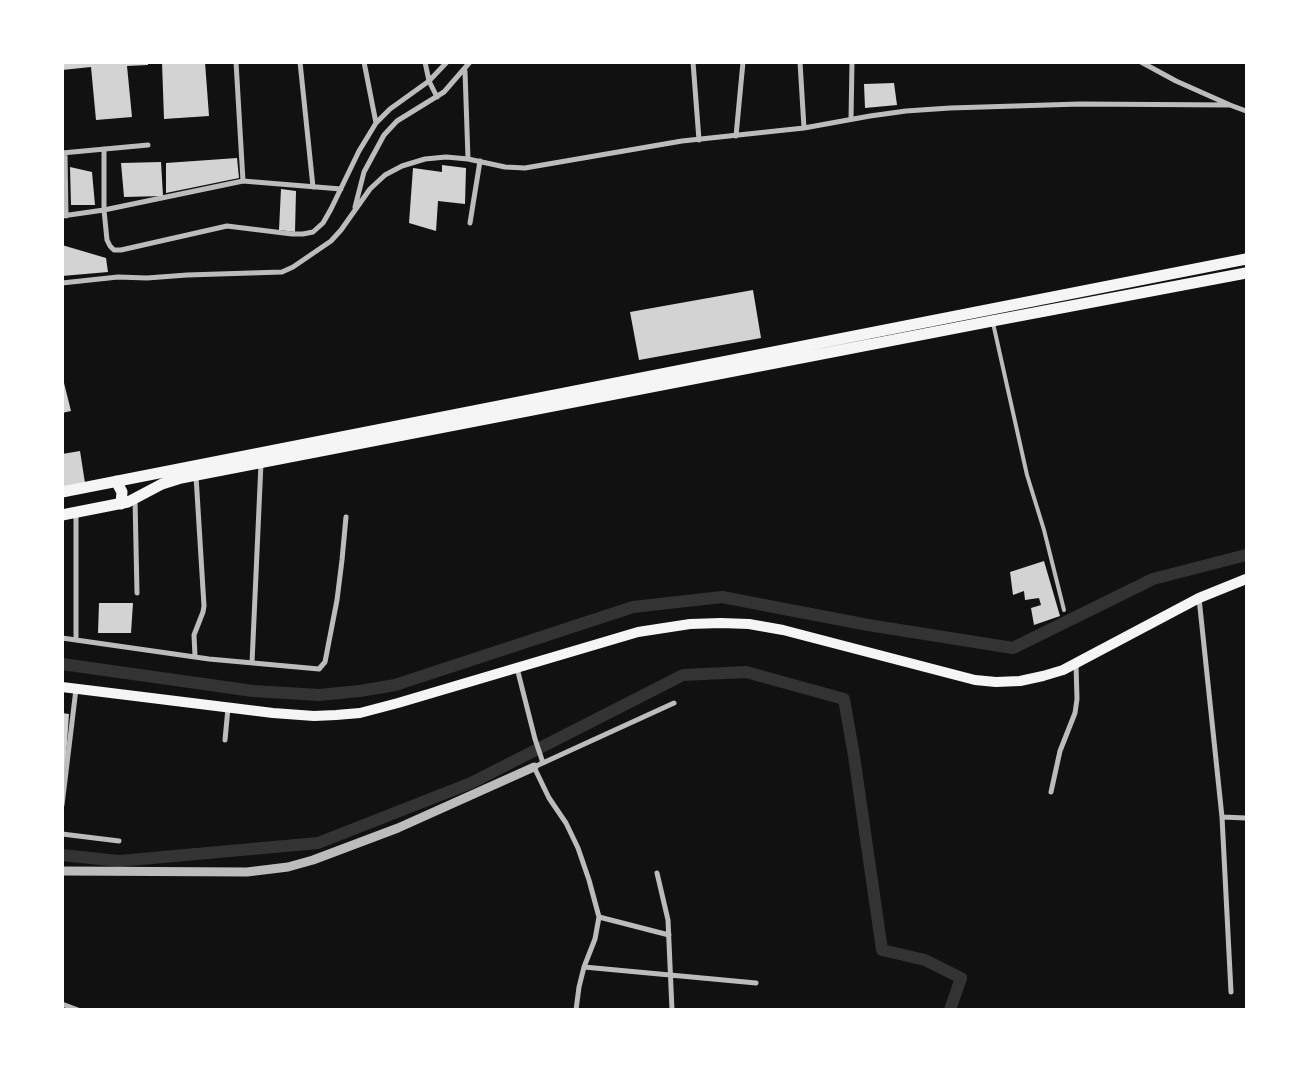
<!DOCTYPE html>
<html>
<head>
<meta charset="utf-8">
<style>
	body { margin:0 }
	#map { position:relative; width:1309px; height:1072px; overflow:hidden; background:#111; font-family:Lora,serif }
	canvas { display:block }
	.frame { position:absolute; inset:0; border:64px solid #fff; pointer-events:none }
</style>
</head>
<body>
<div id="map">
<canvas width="1309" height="1072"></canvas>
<div class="frame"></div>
</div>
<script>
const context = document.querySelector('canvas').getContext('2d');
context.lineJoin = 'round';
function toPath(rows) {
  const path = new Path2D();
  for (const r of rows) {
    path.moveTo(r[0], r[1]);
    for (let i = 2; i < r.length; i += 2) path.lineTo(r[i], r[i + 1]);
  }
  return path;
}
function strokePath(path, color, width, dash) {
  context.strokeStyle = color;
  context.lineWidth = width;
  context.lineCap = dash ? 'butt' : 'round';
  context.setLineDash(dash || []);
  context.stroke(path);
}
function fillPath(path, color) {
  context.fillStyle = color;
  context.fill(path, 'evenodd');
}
strokePath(toPath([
	[62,664,253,691,319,695,360,691,395,685,633,607,722,597,868,625,1013,648,1153,579,1246,555],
	[62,855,119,861,318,843,471,783,683,675,746,672,844,699,854,756,882,950,925,960,961,978,950,1010]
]), '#333', 12);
fillPath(toPath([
	[62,62,148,62,148,65,127,66,132,117,96,120,91,67,62,70],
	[162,62,205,62,209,116,164,119],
	[894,83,897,105,865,108,864,84],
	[237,158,239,178,166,193,166,163],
	[161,162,163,196,124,197,121,163],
	[442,165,466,168,465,204,438,201,436,231,409,223,413,168,442,172],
	[70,167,92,172,95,205,71,205],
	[281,189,296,191,295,232,279,230],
	[62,245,106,258,108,272,62,276],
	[753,290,761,338,639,360,630,312],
	[62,375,71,411,62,413],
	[80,451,85,483,62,487,62,454],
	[1044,561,1060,616,1034,625,1031,608,1041,605,1039,598,1025,600,1024,591,1013,595,1010,572],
	[99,603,133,603,131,633,98,633],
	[62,713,69,714,64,786,62,786]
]), '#d3d3d3');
strokePath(toPath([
	[993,323,1027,475,1044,530,1064,610]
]), '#bcbcbc', 4);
strokePath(toPath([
	[236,62,243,181],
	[300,62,313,187],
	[364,62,376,123],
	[425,62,429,81,437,97],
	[693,62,699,140],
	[800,62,804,128],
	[1141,62,1176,81,1230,105,1246,111],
	[465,71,468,159],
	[851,119,852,62],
	[736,136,743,62],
	[104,149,104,210,107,240,110,246,114,250,121,250,227,226,292,234,303,234,313,232,323,223,331,209,359,151,376,123,390,109,429,81,447,62],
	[62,153,148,145],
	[65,153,66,216],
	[355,207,364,172,384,135,397,121,444,92,470,62],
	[62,216,104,210,243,181,341,189],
	[470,223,480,161],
	[62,283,118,277,147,278,187,275,282,272,293,267,331,241,341,230,370,189,385,175,402,166,425,159,446,157,468,159,505,167,525,168,682,141,804,128,870,116,906,111,950,108,1080,104,1230,105],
	[135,499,137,593],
	[1199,598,1222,817,1231,992],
	[62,638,209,659,319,669,325,662,337,600,342,560,346,517],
	[76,640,76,512],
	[195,656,194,635,203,612,204,606,196,476],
	[252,663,261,463],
	[517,668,535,739,543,763],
	[225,740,228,708],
	[1051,792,1060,751,1075,713,1077,699,1076,664],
	[62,805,76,689],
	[1222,817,1246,818],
	[62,834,119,841],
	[657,873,668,920,672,1010],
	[599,917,669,935],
	[584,967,756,983],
	[62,1004,78,1010],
	[576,1010,579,987,584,967,595,939,599,917,589,880,578,848,566,823,549,798,534,767,674,703]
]), '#bcbcbc', 5);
strokePath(toPath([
	[62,871,247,872,288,867,313,860,398,828,534,767]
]), '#bcbcbc', 9);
strokePath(toPath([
	[62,687,273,713,314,716,336,715,360,713,398,703,638,632,690,624,721,623,749,624,783,630,975,680,996,682,1020,681,1043,676,1063,670,1199,598,1246,579]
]), '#f5f5f5', 10);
strokePath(toPath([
	[116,481,122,492,121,504],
	[62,492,1246,259],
	[62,515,128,502,162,484,181,478,992,321,1246,273]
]), '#f5f5f5', 11);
</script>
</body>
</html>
